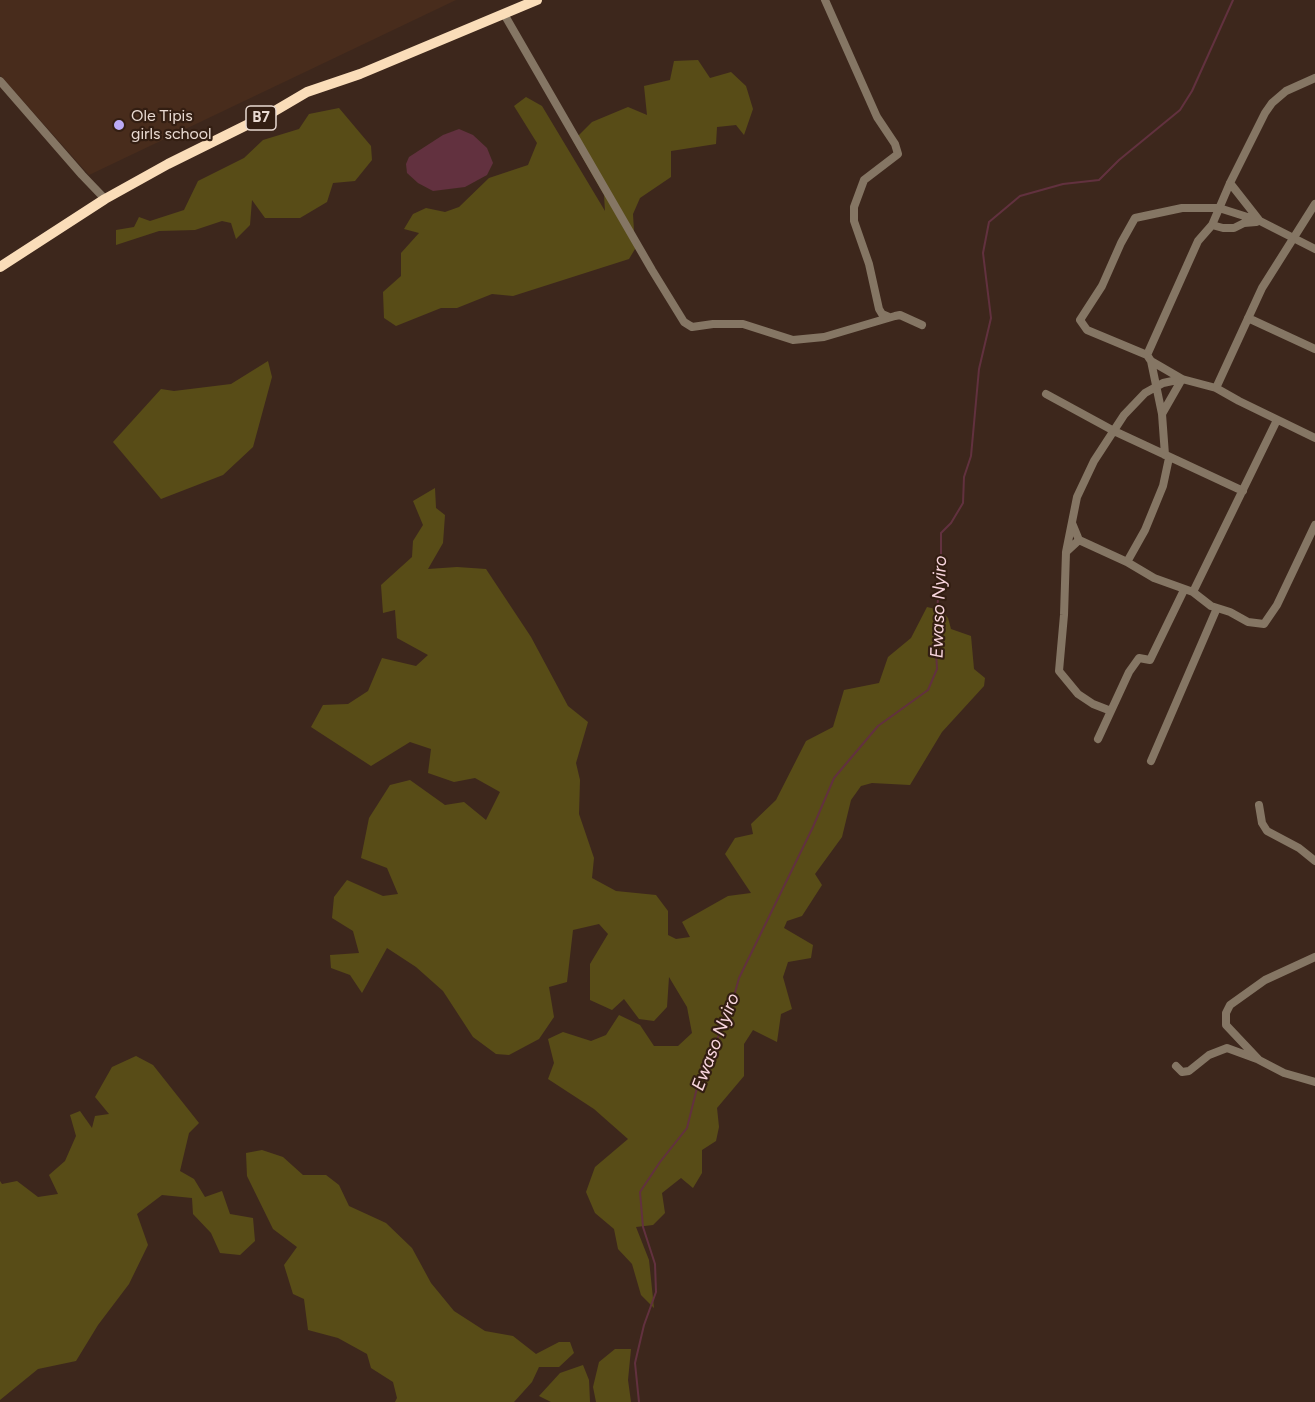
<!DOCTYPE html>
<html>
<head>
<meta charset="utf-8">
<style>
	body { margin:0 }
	canvas { display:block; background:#3d271c }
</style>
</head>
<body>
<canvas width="1315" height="1402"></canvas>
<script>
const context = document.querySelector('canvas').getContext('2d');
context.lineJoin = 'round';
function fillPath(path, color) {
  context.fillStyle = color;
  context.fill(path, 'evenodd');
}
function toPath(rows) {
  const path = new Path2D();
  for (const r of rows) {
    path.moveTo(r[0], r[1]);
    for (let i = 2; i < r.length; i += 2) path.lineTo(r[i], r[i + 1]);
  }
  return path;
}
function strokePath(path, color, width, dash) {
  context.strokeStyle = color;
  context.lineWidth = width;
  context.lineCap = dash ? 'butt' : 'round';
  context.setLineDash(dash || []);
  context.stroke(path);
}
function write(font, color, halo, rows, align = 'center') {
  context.font = font + ' Figtree,sans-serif';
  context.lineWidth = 4.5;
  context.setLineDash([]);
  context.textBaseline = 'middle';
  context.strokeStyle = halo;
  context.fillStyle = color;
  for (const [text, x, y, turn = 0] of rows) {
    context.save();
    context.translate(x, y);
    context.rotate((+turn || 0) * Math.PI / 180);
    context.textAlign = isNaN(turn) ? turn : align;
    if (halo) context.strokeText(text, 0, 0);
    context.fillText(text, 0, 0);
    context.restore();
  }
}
fillPath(toPath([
	[0,0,456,0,89,175,0,75]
]), '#482c1c');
fillPath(toPath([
	[698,60,710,78,731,72,746,86,753,109,744,135,736,125,717,127,716,144,671,151,671,177,640,198,633,214,635,249,629,259,513,296,492,294,457,308,441,308,396,326,384,318,383,292,401,276,401,253,419,233,404,229,413,214,426,208,445,212,459,207,489,178,528,165,537,143,514,106,526,97,542,106,605,211,604,195,573,141,592,122,628,107,647,115,644,86,670,80,674,61],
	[339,108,371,146,372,160,355,181,333,183,327,202,300,218,265,218,252,200,250,225,236,239,231,223,222,221,195,230,159,231,116,245,116,230,134,227,139,217,150,221,184,210,198,181,244,158,263,140,299,129,309,114],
	[268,361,272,377,253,447,223,475,161,499,113,442,161,389,174,391,231,384],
	[435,488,436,508,445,515,443,543,428,569,457,567,486,569,531,637,568,706,588,722,576,763,580,780,579,814,594,858,592,878,616,891,656,895,668,911,668,935,676,939,690,937,682,922,728,896,751,893,725,854,735,838,753,834,751,824,776,800,806,741,833,727,844,690,879,683,888,657,911,638,927,607,940,610,948,618,951,629,971,636,974,669,985,678,984,686,942,732,910,785,872,783,861,786,851,800,842,837,815,874,822,885,802,916,787,921,784,928,813,945,811,958,788,962,783,977,792,1009,781,1014,777,1042,753,1030,744,1044,744,1076,717,1108,719,1127,716,1141,702,1150,702,1173,693,1188,681,1178,662,1193,665,1213,653,1225,636,1227,649,1260,654,1308,641,1295,632,1264,618,1249,614,1229,595,1213,586,1192,595,1167,628,1139,594,1109,548,1079,554,1063,548,1039,563,1032,591,1041,606,1035,619,1015,640,1025,654,1046,678,1046,692,1033,687,1007,669,977,667,1007,654,1021,639,1019,624,999,612,1010,590,1000,590,964,608,934,599,924,573,930,567,982,549,987,554,1017,539,1039,509,1055,496,1054,473,1037,443,991,416,967,387,948,362,993,350,975,331,968,330,955,359,953,353,931,332,918,334,897,347,880,383,896,398,894,387,868,361,858,369,818,390,785,410,780,445,805,464,802,486,820,500,792,475,778,454,782,428,773,431,749,410,742,371,766,311,727,323,705,348,704,368,691,382,658,416,666,428,655,397,638,395,610,383,613,381,585,412,557,413,541,423,525,413,501],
	[136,1056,153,1065,199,1123,189,1133,180,1171,194,1179,205,1197,222,1191,230,1214,253,1218,255,1241,240,1255,220,1253,211,1233,193,1214,192,1198,162,1195,137,1214,148,1245,129,1284,98,1325,76,1361,38,1369,0,1400,0,1181,2,1184,17,1181,38,1197,58,1194,49,1175,65,1161,76,1136,70,1115,80,1111,92,1128,95,1116,109,1114,95,1097,112,1067],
	[262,1150,283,1157,303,1175,326,1175,339,1185,349,1206,386,1223,412,1248,431,1283,454,1311,485,1331,513,1336,536,1354,559,1342,570,1342,574,1353,559,1367,539,1367,532,1382,514,1402,395,1402,397,1398,393,1382,371,1368,367,1354,338,1338,308,1330,304,1299,293,1294,284,1265,297,1247,273,1229,247,1176,246,1153],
	[615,1349,631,1349,628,1380,631,1402,596,1402,593,1387,599,1362],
	[583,1365,589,1380,590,1402,551,1402,539,1396,560,1373]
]), '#584c17');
fillPath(toPath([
	[459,129,473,135,487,148,493,163,487,175,465,187,433,191,418,183,407,173,406,164,409,157,443,135]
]), '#62313f');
strokePath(toPath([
	[639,1402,635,1363,644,1325,656,1292,655,1264,643,1227,640,1192,660,1162,687,1128,702,1068,728,1018,739,978,813,827,834,778,878,726,928,690,937,669,935,632,941,567,941,533,951,523,963,503,964,477,971,456,979,369,991,318,983,253,989,222,1020,196,1063,184,1099,180,1119,160,1180,110,1192,91,1233,0]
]), '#62313f', 2);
strokePath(toPath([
	[825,0,877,117,895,144,898,154,864,180,854,207,854,221,869,264,879,309,882,314,889,317],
	[504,14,652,270,684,322,692,327,713,324,743,324,793,340,824,337,895,316,900,315,922,325],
	[1315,78,1286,91,1272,103,1265,113,1230,183,1212,225,1198,241,1147,355,1151,361,1182,379,1216,388,1239,401,1315,438],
	[0,81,82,175,105,199],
	[1230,183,1259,220],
	[1212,225,1223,228,1234,228,1244,223,1256,222],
	[1248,318,1315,349],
	[1147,355,1087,330,1080,320,1102,286,1121,243,1135,218,1182,208,1219,208,1260,221,1315,249],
	[1151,361,1162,414],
	[1216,388,1262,288,1315,204],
	[1046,394,1114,431,1243,491],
	[1165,455,1162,414,1182,379],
	[1072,523,1079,540,1127,562,1154,578,1193,592,1211,606,1230,612,1248,622,1264,624,1277,605,1315,525],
	[1079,540,1066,552,1064,615,1059,671,1078,694,1093,704,1111,711],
	[1066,552,1077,497,1094,461,1124,415,1145,393,1163,383,1182,379],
	[1127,562,1145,530,1163,486,1169,458],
	[1193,592,1277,420],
	[1098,739,1129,672,1139,658,1150,660,1184,590],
	[1151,761,1217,608],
	[1259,805,1262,823,1267,831,1299,848,1315,861],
	[1315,957,1265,980,1230,1005,1226,1013,1226,1025,1259,1060,1284,1073,1315,1082],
	[1176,1066,1182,1072,1189,1071,1209,1055,1227,1048,1257,1059]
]), '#857664', 8);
strokePath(toPath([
	[0,267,105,199,168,164,273,112,307,92,360,74,537,0]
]), '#faddb9', 10);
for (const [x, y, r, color] of [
	[119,125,6,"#bbaaf6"]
]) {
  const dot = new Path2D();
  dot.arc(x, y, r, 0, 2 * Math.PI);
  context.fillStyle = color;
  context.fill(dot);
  strokePath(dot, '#331e12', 2);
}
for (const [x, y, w] of [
	[261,118,30]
]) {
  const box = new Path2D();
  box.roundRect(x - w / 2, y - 12, w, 24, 4.5);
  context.fillStyle = '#331e12';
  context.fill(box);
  strokePath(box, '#e9dad2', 1.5);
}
write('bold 15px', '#e9dad2', null, [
	["B7",261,118]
]);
write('16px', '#e9dad2', '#331e12', [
	["Ole Tipis",131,116],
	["girls school",131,134]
], 'left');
write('italic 18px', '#f8d5dd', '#331e12', [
	["Ewaso Nyiro",939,607,-88],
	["Ewaso Nyiro",716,1042,-69]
]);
</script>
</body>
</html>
